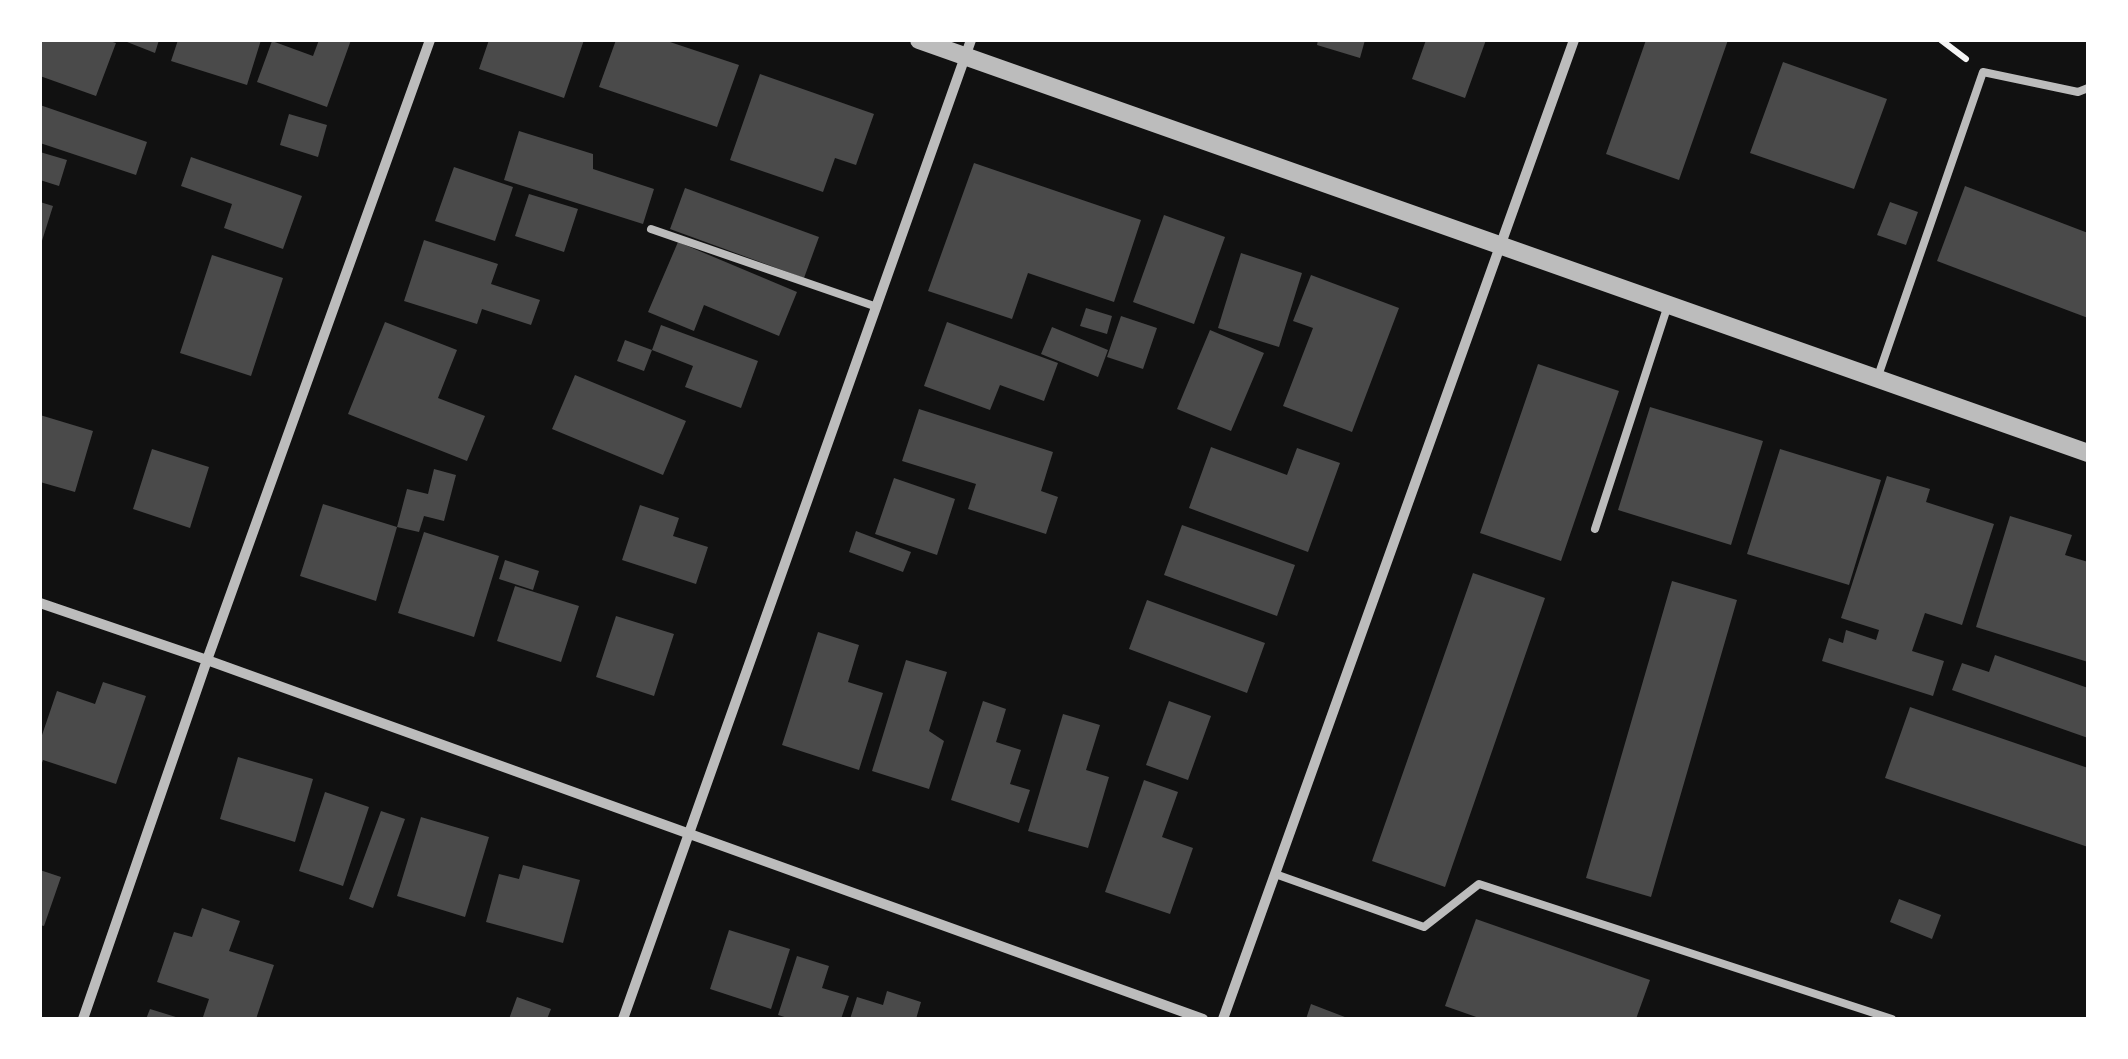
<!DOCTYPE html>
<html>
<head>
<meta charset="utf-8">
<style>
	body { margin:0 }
	#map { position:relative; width:2128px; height:1059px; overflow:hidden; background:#111; font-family:Mulish,sans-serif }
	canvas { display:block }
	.frame { position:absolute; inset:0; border:42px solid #fff; pointer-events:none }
</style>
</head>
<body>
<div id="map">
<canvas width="2128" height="1059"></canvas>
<div class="frame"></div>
</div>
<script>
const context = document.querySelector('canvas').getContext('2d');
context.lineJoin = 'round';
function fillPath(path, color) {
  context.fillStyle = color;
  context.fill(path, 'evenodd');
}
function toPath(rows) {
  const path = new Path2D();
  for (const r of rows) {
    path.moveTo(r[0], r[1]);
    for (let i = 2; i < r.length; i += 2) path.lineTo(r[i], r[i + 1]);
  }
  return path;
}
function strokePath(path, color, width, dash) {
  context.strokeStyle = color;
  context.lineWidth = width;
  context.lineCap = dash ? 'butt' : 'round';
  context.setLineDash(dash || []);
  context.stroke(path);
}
fillPath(toPath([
	[40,40,106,40,116,43,96,96,40,76],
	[122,40,159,40,155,53],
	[178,40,261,40,247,85,171,61],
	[319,40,351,40,327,107,257,82,272,41,313,56],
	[489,40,584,40,564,98,479,69],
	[616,40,664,40,739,65,717,127,599,87],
	[1318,40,1365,40,1360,58,1317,45],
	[1426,40,1486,40,1465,98,1412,79],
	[1646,40,1728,40,1679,180,1606,154],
	[1783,62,1887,99,1854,189,1750,153],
	[760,74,874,114,856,165,835,158,823,192,730,160],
	[40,105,147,142,136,175,40,143],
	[289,114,327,125,318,157,280,145],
	[519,131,593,154,593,169,654,189,643,224,504,180],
	[40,152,67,160,59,186,40,180],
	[191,157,302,196,283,249,224,228,232,204,181,186],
	[974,163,1141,220,1114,302,1028,273,1012,319,928,291],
	[454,167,513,187,495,241,435,221],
	[1965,186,2088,233,2088,318,1937,261],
	[685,188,819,237,804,278,670,229],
	[529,194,578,209,564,252,515,236],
	[40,202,53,206,41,244,40,243],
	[1890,202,1918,212,1906,245,1877,235],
	[1164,215,1225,237,1194,324,1133,302],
	[424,240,498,264,491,284,540,300,531,325,482,309,477,324,404,301],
	[678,242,797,292,779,336,704,305,694,331,648,312],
	[1241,253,1302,273,1279,347,1218,328],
	[212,255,283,278,251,376,180,353],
	[1311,275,1399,308,1352,432,1283,406,1313,328,1293,321],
	[1086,308,1112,316,1107,334,1080,326],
	[1121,316,1157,328,1143,369,1107,357],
	[385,322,457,350,438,398,485,416,467,461,348,414],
	[947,322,1058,363,1044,401,1000,385,990,410,924,386],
	[661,325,758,361,741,408,685,387,693,366,652,350],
	[1052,327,1108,350,1098,377,1041,354],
	[1210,330,1264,353,1231,431,1177,409],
	[625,340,652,350,644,371,617,361],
	[1538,364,1619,391,1561,561,1480,533],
	[575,375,686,421,663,475,552,429],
	[1650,407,1763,441,1731,545,1618,510],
	[919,409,1053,452,1041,491,1058,497,1046,534,968,509,976,484,902,461],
	[40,415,93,431,75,492,40,482],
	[1211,447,1287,475,1297,448,1340,463,1308,552,1189,508],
	[152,449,209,467,190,528,133,509],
	[1780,449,1881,480,1849,585,1747,554],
	[434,469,456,475,444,521,424,516,419,532,397,527,407,489,428,494],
	[1887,476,1930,489,1926,502,1994,524,1962,625,1925,613,1912,651,1944,661,1933,696,1822,661,1829,638,1843,643,1846,630,1876,640,1879,630,1841,618],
	[894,478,955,499,937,555,875,534],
	[323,504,397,527,376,601,300,576],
	[640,505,679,518,673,536,708,547,696,584,622,560],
	[2010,516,2072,535,2065,555,2088,562,2088,662,1976,627],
	[1182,525,1295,565,1277,616,1164,575],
	[856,531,911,552,903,572,849,552],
	[424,532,499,556,474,637,398,613],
	[505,560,539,571,533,590,499,579],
	[1473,573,1545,598,1445,887,1372,861],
	[1672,581,1737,600,1651,897,1586,878],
	[515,586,579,606,561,662,497,641],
	[1147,600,1265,643,1247,693,1129,649],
	[616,616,674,634,654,696,596,677],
	[818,632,859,645,848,682,883,693,859,770,782,745],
	[1995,655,2088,688,2088,738,1952,690,1962,663,1989,672],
	[906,660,947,672,929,731,944,741,929,789,872,771],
	[103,682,146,696,116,784,43,760,40,768,40,741,57,691,95,704],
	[983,701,1006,709,996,742,1021,750,1010,784,1030,790,1019,823,951,800],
	[1169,701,1211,716,1188,780,1146,765],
	[1910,707,2088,768,2088,847,1885,778],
	[1063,714,1100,725,1086,770,1109,777,1088,848,1028,831],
	[238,757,313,779,295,842,220,819],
	[1144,780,1178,792,1162,837,1193,848,1170,914,1105,892],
	[325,792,369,807,343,886,299,871],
	[381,811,405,819,373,908,349,899],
	[421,817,489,837,465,917,397,896],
	[523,865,580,880,563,943,486,922,499,874,519,879],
	[40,870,61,877,44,926,40,925],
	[1899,899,1941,915,1932,939,1890,922],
	[202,908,240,921,229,951,274,965,256,1019,203,1017,209,999,157,982,174,932,192,937],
	[1476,919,1650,980,1636,1019,1482,1019,1445,1006],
	[729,930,790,949,771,1009,710,989],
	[797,956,829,966,822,988,849,996,841,1019,791,1019,778,1015],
	[887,991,921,1002,916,1019,850,1019,857,997,883,1005],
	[517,997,551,1009,547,1019,509,1019],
	[1311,1004,1350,1019,1306,1019],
	[150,1009,179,1018,179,1019,146,1019]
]), '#4a4a4a');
strokePath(toPath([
	[1941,40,1966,59]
]), '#f5f5f5', 6);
strokePath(toPath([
	[651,229,877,307],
	[1877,379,1983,72,2078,92,2088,88],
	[1595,529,1668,305],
	[1278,875,1424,927,1479,884,1892,1019]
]), '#bcbcbc', 8);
strokePath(toPath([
	[40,603,207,660,1203,1019],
	[83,1019,207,660,430,40],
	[623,1019,971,40],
	[1223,1019,1574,40]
]), '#bcbcbc', 10);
strokePath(toPath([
	[919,40,2088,453]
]), '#bcbcbc', 18);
</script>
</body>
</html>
